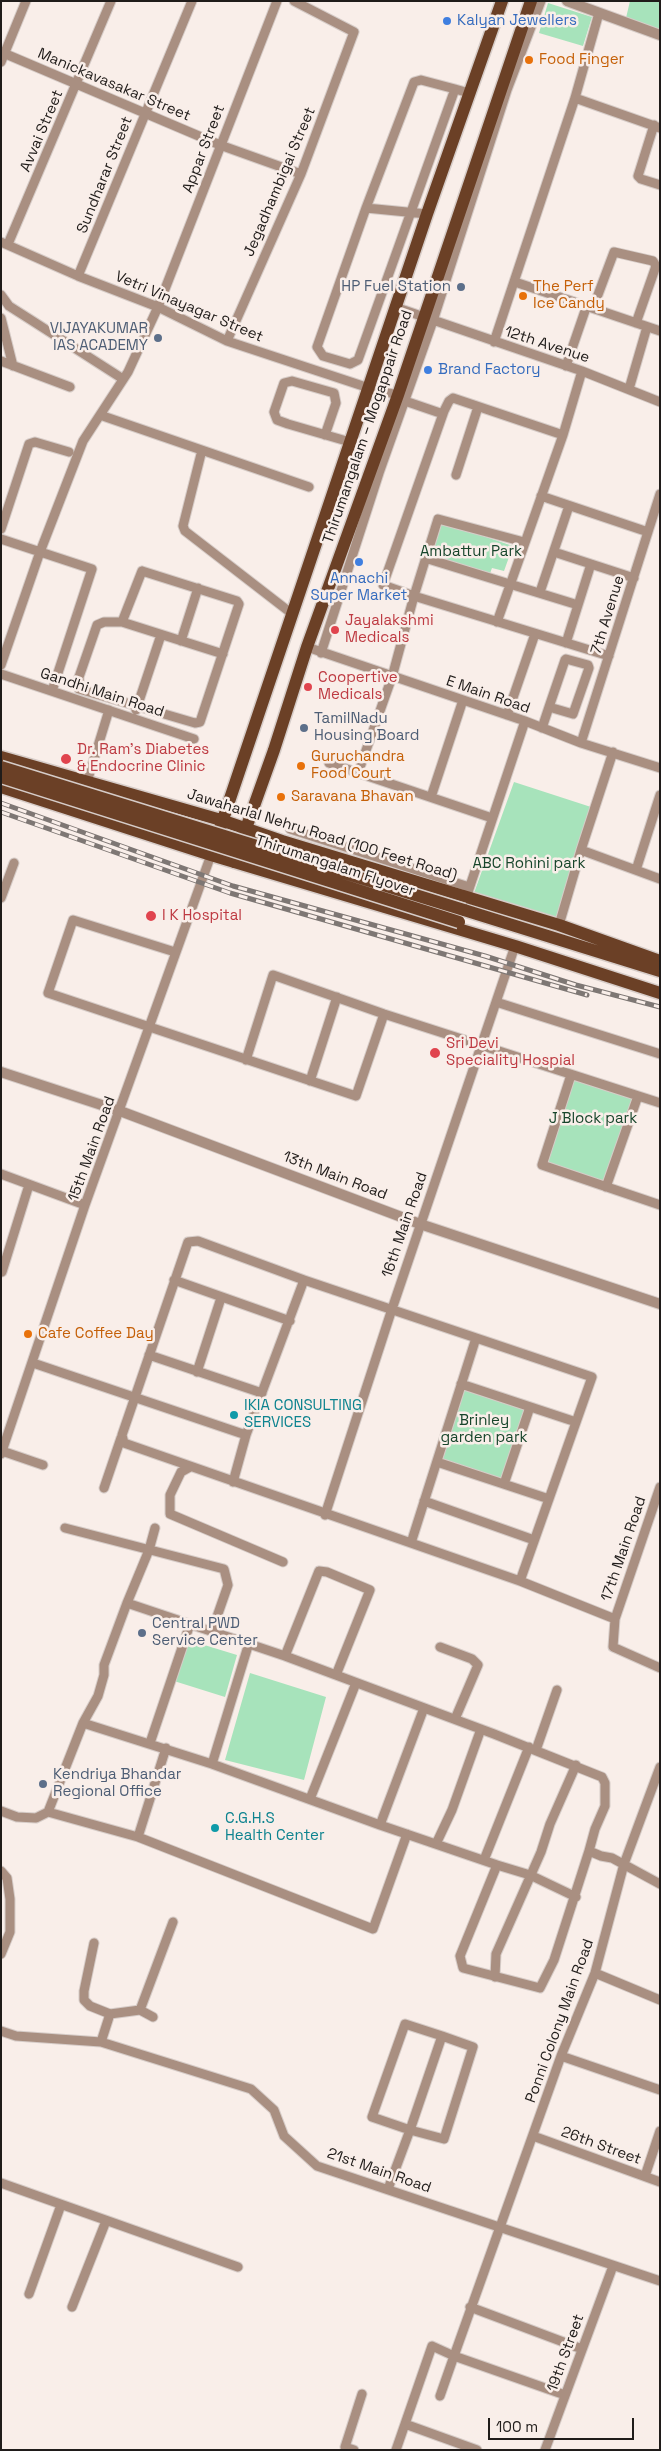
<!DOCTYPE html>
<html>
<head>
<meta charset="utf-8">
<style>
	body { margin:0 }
	#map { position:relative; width:661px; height:2451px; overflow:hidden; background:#f9eee9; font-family:"Space Grotesk",sans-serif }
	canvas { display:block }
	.frame { position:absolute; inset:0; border:2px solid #201c1a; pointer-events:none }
	.scale { position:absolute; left:488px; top:2418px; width:146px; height:22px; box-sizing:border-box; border:2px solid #201c1a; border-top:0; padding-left:6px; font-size:15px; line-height:18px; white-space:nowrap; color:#201c1a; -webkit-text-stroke:4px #f9eee9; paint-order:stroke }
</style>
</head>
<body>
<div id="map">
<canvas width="661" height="2451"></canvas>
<div class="frame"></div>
<div class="scale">100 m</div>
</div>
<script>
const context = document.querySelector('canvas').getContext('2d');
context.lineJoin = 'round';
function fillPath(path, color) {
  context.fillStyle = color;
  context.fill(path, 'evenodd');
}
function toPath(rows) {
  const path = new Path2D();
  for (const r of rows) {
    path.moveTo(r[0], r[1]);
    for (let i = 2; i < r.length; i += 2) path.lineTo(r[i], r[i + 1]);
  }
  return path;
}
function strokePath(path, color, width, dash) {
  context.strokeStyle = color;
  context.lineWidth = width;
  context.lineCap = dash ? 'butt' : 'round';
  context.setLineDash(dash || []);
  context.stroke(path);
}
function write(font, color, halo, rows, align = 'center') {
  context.font = font + ' "Space Grotesk",sans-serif';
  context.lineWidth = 5;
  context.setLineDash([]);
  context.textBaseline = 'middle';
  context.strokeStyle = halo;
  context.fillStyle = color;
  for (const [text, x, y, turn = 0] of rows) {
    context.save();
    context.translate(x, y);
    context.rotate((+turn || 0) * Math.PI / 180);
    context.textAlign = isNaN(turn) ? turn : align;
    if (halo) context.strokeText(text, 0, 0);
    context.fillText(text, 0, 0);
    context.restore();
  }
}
fillPath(toPath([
	[630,1,660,1,660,30,626,18],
	[548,3,592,17,583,46,539,33],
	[441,522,513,546,504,571,492,568,488,579,429,559],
	[514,782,591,807,557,918,474,893],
	[571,1075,638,1096,606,1187,542,1165],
	[461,1384,530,1407,504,1484,437,1462],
	[188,1640,237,1655,225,1697,174,1681],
	[250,1673,326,1697,304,1780,225,1760]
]), '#a7e3bb');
const minor = toPath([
	[1,52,220,145,301,174],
	[1,62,26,1],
	[455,89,358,360,350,364,323,356,317,347,366,208,414,82,421,80,455,89,469,93],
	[575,98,660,128],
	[654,125,638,176,641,179,660,185],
	[366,208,427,214],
	[1,242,78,276,158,307,227,341,369,388,398,395],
	[8,244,111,1],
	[78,276,192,1],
	[515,282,660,331],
	[1,295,9,306,31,320,123,379],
	[395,307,582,371,660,402],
	[593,308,614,252,653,261,656,266,636,323],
	[1,318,13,366],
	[227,341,301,174,354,32,294,1],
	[494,342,575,98,599,13],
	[1,361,70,387],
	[566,366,587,305],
	[629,389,647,327],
	[405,401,443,414],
	[100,415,309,487],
	[325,435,336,403,334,393,292,381,284,383,274,412,277,420,288,424,350,442],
	[563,435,582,371],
	[202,450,183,526,185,531,291,613],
	[456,475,478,407],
	[541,496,648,532],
	[1,529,29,444,35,442,69,452],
	[1,539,92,569,52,691],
	[554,552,634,578],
	[425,558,578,605],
	[142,571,237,601,239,604,200,722,195,723,79,689,79,677,97,625,104,622,122,622,142,571],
	[540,592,569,506],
	[122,622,223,654],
	[497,622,563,435,453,398,449,401,444,411,383,585,414,596,438,519,524,542],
	[181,641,198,588],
	[566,643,591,564],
	[307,647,525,721,581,743,660,768],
	[321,653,379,473,433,321,507,90,541,1],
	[1,665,40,552,83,441,128,372,158,307,277,1],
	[1,674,194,739],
	[136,710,161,635],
	[507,715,535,634],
	[542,728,549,707,565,660,566,659,588,665,589,668,573,714,549,707],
	[581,743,660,494],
	[329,763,492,818],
	[358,773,392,677,414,596,609,656],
	[87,782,109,710],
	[431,797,463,700],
	[290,829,469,887],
	[581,850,660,879],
	[636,870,660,795],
	[468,892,525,721],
	[1,898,14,863],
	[559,925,581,850,613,752],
	[175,952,73,920,48,993,356,1096,384,1014],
	[496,1002,660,1054],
	[246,1060,273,975,384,1014,660,1103],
	[571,1075,542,1165,660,1205],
	[310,1081,337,997],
	[1,1174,85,1205],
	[606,1187,638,1096],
	[2,1272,29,1185],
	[174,1280,290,1321],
	[149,1355,262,1393],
	[33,1363,246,1435],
	[197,1372,221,1298],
	[461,1384,576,1422],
	[2,1451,43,1465],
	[1,1454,85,1205,211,855],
	[437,1462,549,1499],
	[190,1467,181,1472,170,1495,170,1514,283,1562],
	[233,1482,246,1435,304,1280],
	[504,1484,530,1407],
	[104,1488,121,1438],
	[424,1501,534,1540],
	[325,1515,392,1309,515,946],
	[65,1528,224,1569,228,1585,212,1631],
	[411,1543,476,1338],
	[520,1581,592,1377,304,1280,198,1241,188,1242,122,1435,124,1443,520,1581,615,1619,613,1647,660,1668],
	[127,1603,149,1550,155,1528],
	[615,1619,660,1487],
	[440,1647,472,1659,478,1665,455,1719],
	[285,1656,319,1571,327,1572,370,1590,336,1675],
	[83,1723,212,1764,380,1825,424,1708],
	[150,1743,190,1624],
	[536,1750,557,1690],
	[212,1764,249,1643],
	[310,1799,356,1683],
	[1,1811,17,1817,36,1818,48,1812,83,1723,98,1696,104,1675,104,1665,127,1603,285,1656,494,1734,602,1777,605,1783,605,1806,595,1829,589,1851,601,1856,612,1858,660,1884],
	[48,1812,138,1837,166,1748],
	[380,1825,497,1865,460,1956,463,1968,540,1988,554,1960,589,1851],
	[138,1837,373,1929,407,1834],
	[436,1844,452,1810,481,1729],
	[484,1860,529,1747],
	[497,1865,530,1875,576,1897],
	[1,1871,7,1878,10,1899,10,1932,1,1954],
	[94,1943,84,1991,84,2000,90,2006,110,2014],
	[595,1973,660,2000],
	[495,1977,496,1954,541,1852,550,1824,576,1765],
	[140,2010,153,2017],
	[1,2031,16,2036,101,2042,251,2089,274,2110,284,2136,317,2166,660,2281],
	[101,2042,110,2014,140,2010,173,1922],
	[561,2056,660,2090],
	[533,2136,660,2182],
	[645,2176,660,2131],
	[1,2183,238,2267],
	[388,2189,410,2130,444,2139,473,2047,442,2036,405,2024,372,2117,410,2130,442,2036],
	[29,2294,61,2205],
	[72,2307,106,2221],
	[470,2307,582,2349],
	[440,2396,454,2356,565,2395],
	[405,2424,477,2450],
	[354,2450,345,2447,362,2394],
	[396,2450,432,2346,454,2356,561,2056,595,1973,624,1864,660,1767],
	[545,2450,613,2266]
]);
const tertiary = toPath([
	[567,1,660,35],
	[1,1072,120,1111,420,1224,660,1304]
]);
const primary = toPath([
	[1,757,221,820,282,841,559,925,660,961],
	[1,787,211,855,515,946,660,993],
	[211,855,427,214,502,1],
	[234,862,274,750,307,647,398,395,531,1],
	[464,910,660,971]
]);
strokePath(minor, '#d6ccc8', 11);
strokePath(tertiary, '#d6ccc8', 12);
strokePath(primary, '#d6ccc8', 15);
strokePath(minor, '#a98f81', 9);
strokePath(tertiary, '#a98f81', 10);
strokePath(primary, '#6b4026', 12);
const rail = toPath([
	[1,803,233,886,485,956,576,985,660,1007],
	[1,812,230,893,587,995]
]);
strokePath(rail, '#7e7774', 5);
strokePath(rail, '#f9eee9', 3, [9]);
const primaryBridge = toPath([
	[1,767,464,910],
	[1,777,459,922]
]);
strokePath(primaryBridge, '#d6ccc8', 15, []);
strokePath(primaryBridge, '#6b4026', 12);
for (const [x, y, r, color] of [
	[447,21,5,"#3f7fe0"],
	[529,60,5,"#e8710a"],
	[461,287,5,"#5c6f8a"],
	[523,296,5,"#e8710a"],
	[158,338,5,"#5c6f8a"],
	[428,370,5,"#3f7fe0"],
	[359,562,5,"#3f7fe0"],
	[335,630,5,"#e0444e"],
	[308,687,5,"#e0444e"],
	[304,728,5,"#5c6f8a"],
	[66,759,6,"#e0444e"],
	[301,766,5,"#e8710a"],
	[281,797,5,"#e8710a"],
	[151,916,6,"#e0444e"],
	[435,1053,6,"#e0444e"],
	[28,1334,5,"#e8710a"],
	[234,1415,5,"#0f9aa8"],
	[142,1633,5,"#5c6f8a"],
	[43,1784,5,"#5c6f8a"],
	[215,1828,5,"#0f9aa8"]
]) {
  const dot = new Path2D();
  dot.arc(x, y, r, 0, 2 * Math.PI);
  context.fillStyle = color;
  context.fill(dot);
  strokePath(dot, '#f9eee9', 2);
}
write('15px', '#366cbe', '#f9eee9', [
	["Kalyan Jewellers",457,21],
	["Brand Factory",438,370],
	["Annachi",359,579,"center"],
	["Super Market",359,596,"center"]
], 'left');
write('15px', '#c56008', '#f9eee9', [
	["Food Finger",539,60],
	["The Perf",533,287],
	["Ice Candy",533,304],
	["Guruchandra",311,757],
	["Food Court",311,774],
	["Saravana Bhavan",291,797],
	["Cafe Coffee Day",38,1334]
], 'left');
write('15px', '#201c1a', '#f9eee9', [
	["Manickavasakar Street",114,85,23],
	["Avvai Street",42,131,-67],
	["Appar Street",204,149,-69],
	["Sundharar Street",105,175,-68],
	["Jegadhambigai Street",280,182,-67],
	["Vetri Vinayagar Street",189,307,23],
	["12th Avenue",547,345,18],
	["Thirumangalam – Mogappair Road",368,427,-71],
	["7th Avenue",608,615,-73],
	["Gandhi Main Road",102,693,18],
	["E Main Road",488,695,19],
	["Jawaharlal Nehru Road (100 Feet Road)",322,835,17],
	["Thirumangalam Flyover",335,866,18],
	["15th Main Road",92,1149,-70],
	["13th Main Road",335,1176,21],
	["16th Main Road",405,1225,-71],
	["17th Main Road",624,1549,-71],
	["Ponni Colony Main Road",560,2021,-70],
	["26th Street",601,2146,20],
	["21st Main Road",379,2171,19],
	["19th Street",566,2353,-70]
]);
write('15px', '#4e5e75', '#f9eee9', [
	["HP Fuel Station",451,287,"right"],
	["VIJAYAKUMAR",148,329,"right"],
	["IAS ACADEMY",148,346,"right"],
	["TamilNadu",314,719],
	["Housing Board",314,736],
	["Central PWD",152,1624],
	["Service Center",152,1641],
	["Kendriya Bhandar",53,1775],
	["Regional Office",53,1792]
], 'left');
write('15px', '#17452b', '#f9eee9', [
	["Ambattur Park",471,552],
	["ABC Rohini park",529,864],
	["J Block park",593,1119],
	["Brinley",484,1421],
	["garden park",484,1438]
]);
write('15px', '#be3a42', '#f9eee9', [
	["Jayalakshmi",345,621],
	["Medicals",345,638],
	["Coopertive",318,678],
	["Medicals",318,695],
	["Dr. Ram's Diabetes",77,750],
	["& Endocrine Clinic",77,767],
	["I K Hospital",162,916],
	["Sri Devi",446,1044],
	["Speciality Hospial",446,1061]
], 'left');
write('15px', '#0d838f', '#f9eee9', [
	["IKIA CONSULTING",244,1406],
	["SERVICES",244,1423],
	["C.G.H.S",225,1819],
	["Health Center",225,1836]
], 'left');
</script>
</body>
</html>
